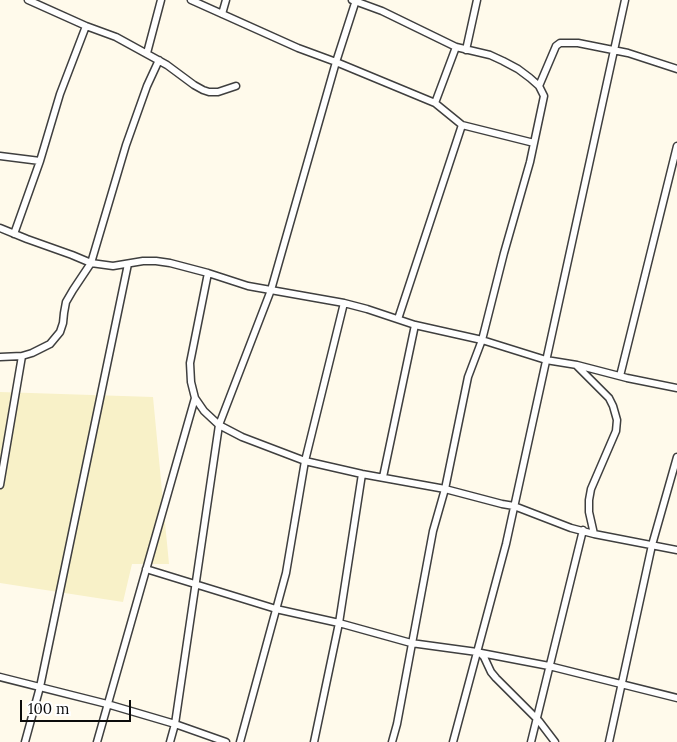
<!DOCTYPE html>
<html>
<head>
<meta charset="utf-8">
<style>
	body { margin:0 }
	#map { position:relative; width:677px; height:742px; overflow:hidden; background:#fffaeb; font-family:Lora,serif }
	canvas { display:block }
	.scale { position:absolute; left:20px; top:700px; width:111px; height:22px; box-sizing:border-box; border:2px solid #0c0c0c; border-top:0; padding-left:6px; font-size:15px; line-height:18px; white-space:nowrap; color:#0c0c0c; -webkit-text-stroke:4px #fff; paint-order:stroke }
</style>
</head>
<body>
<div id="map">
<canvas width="677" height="742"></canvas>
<div class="scale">100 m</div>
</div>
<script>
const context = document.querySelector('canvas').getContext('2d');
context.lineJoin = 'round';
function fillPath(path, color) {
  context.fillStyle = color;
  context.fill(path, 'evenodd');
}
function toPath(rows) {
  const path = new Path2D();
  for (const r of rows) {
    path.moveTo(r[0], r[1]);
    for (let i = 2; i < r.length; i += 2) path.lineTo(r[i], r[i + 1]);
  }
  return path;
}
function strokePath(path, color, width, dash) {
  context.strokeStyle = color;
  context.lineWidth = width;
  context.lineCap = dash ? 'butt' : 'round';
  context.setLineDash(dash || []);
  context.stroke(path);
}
fillPath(toPath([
	[0,392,153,397,169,564,132,564,123,602,0,583]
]), '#f8f1c8');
const minor = toPath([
	[28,0,86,26,116,37,167,65,194,85,203,90,209,92,218,92,236,86],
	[191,0,298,48,336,62,435,103,462,125,534,143],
	[352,0,382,11,456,47,490,55,503,61,518,69,530,78,539,86,544,96,530,162,504,253,482,340,468,377,445,489,502,504,514,506,571,528,594,534,677,550],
	[222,14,226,0],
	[466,50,477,0],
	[147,53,161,0],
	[539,86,556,46,560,43,578,43,628,53,677,69],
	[435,103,456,47],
	[0,156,40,161],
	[0,228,27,239,72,255,91,263,113,266,143,261,156,261,170,263,208,273,248,286,344,303,367,309,415,325,482,340,546,360,577,365,627,378,677,388],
	[14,234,40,161,60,94,86,26],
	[208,273,190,363,191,382,195,398,204,411,219,425,242,437,305,461,362,474,445,489,433,531,397,724,392,742],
	[398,319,462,125],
	[0,357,22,356,32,353,50,344,60,332,63,323,64,313,66,302,73,290,91,263,126,145,147,86,159,60],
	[577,366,609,398,613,406,617,420,616,431,591,489,589,500,589,512,594,534],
	[620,376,677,146],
	[383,477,415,325],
	[0,485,22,356],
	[146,569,276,609,339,623,411,643,477,652,481,654,484,657,491,672,496,678,539,721,555,742],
	[481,653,549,666,677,698],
	[0,677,107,704,175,724,226,742],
	[25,742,40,687,128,264],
	[97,742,195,398],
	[170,742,175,724,219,425,271,290,336,62,356,0],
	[240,742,286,573,305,461,344,303],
	[314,742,339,623,362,474],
	[453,742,506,544,625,0],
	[531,742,583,530],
	[609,742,652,545,677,457]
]);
strokePath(minor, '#3f3f3f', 9);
strokePath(minor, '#fff', 6);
</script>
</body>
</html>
